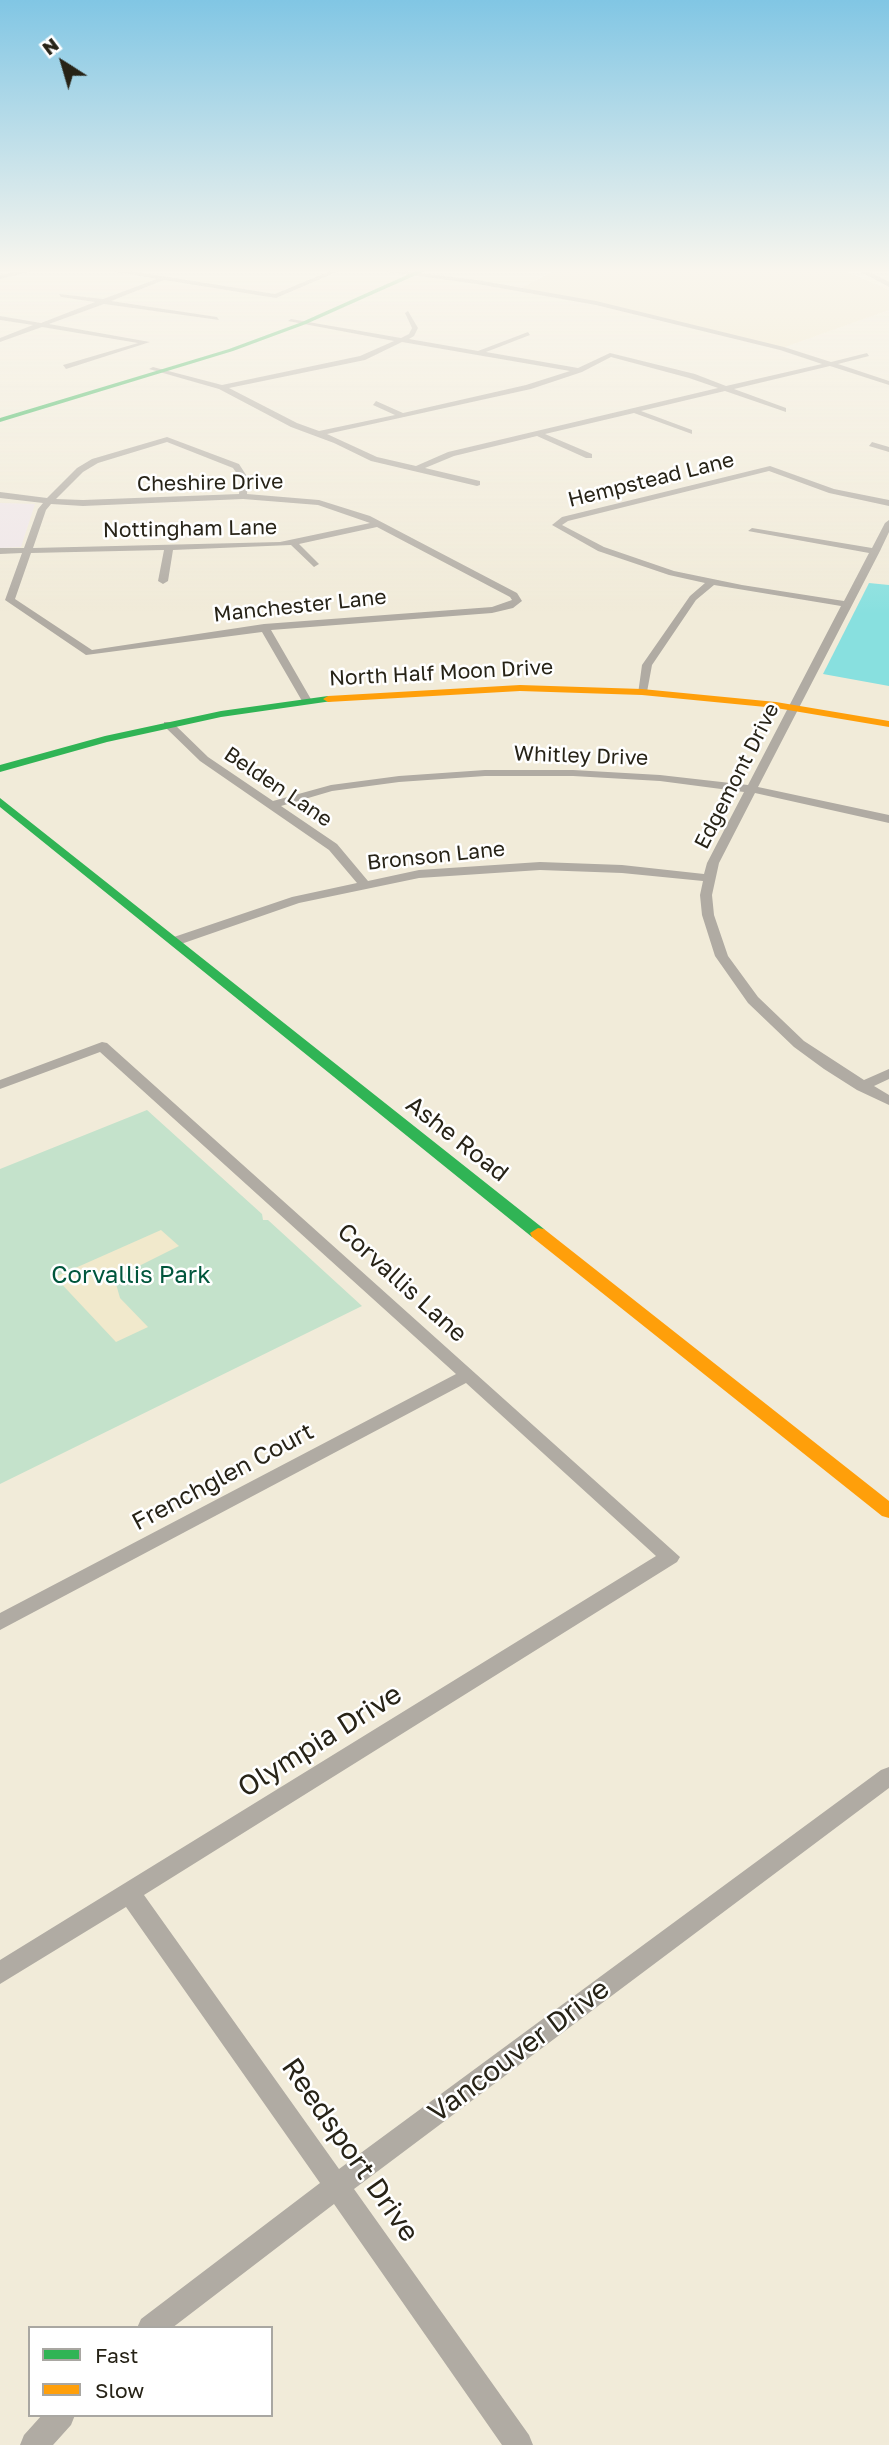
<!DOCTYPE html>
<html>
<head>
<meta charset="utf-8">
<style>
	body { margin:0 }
	#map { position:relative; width:889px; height:2445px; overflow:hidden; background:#f1ebd9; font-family:"Golos Text",sans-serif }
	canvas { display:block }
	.legend { position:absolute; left:28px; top:2326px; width:245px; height:91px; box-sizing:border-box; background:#fff; border:2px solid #a9a7a2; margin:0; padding:9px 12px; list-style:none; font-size:21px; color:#272317 }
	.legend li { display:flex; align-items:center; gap:14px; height:35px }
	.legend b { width:35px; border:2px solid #a9a7a2 }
	.north { position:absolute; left:28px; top:28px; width:70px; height:70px; -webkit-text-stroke:5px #fff; paint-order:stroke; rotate:323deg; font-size:19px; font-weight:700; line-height:28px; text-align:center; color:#272317 }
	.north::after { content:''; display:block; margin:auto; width:24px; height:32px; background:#272317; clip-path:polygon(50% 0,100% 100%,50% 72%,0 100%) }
</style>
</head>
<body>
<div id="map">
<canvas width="889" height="2445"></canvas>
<ul class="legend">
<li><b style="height:9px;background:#30b455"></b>Fast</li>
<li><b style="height:9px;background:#ff9f0a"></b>Slow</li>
</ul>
<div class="north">N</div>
</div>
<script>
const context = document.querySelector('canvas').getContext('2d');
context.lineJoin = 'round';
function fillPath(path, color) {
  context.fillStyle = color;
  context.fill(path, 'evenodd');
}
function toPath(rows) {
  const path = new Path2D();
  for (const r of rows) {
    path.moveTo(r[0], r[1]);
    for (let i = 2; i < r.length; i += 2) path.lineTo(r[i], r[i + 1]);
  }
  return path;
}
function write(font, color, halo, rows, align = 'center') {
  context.font = font + ' "Golos Text",sans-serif';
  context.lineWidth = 5;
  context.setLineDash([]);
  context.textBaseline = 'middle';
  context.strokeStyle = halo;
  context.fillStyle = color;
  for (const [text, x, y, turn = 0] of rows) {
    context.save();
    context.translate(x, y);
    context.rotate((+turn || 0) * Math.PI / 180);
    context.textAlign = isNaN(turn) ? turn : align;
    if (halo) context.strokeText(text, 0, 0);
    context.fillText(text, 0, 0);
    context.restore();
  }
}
fillPath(toPath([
	[0,503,35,504,21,547,0,548]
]), '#efe6e9');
fillPath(toPath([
	[553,271,845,271,889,290,889,310,782,348,522,288]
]), '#f1e7c8');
fillPath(toPath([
	[147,1110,262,1214,263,1220,268,1220,362,1306,0,1484,0,1169]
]), '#c4e2cb');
fillPath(toPath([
	[161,1230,179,1246,123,1274,116,1284,120,1298,148,1327,116,1342,55,1277]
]), '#f1e9cc');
fillPath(toPath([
	[869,583,889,585,889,686,823,674]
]), '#88e0df');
fillPath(toPath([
	[18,271,32,271,0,279,0,275,18,271],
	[112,271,130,271,275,294,330,271,339,271,276,298,164,280,111,301,217,317,219,320,104,304,49,324,150,342,66,369,63,365,138,343,42,327,0,342,0,338,33,325,0,320,0,316,41,323,95,302,61,297,59,294,103,299,157,279,112,271],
	[382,271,404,271,477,280,596,301,784,347,831,362,867,353,869,356,838,364,889,381,889,385,830,366,734,389,786,408,786,412,725,391,641,411,692,430,692,434,634,413,545,434,592,454,592,458,586,458,537,436,454,456,425,468,480,481,480,485,477,486,371,461,334,443,291,427,219,389,149,369,153,367,222,385,360,356,394,341,288,321,291,319,401,338,409,334,412,328,405,313,408,311,418,328,414,336,409,339,478,351,528,332,530,335,486,352,578,368,610,353,695,374,726,386,822,364,780,350,596,305,477,284,382,271],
	[402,342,570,371,526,385,403,413,376,401,373,405,395,415,319,431,297,423,229,388,365,360,402,342],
	[611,357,689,378,718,388,448,452,416,466,377,457,327,434,531,389,582,372,611,357],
	[859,271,868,271,889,282,889,287,859,271],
	[167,437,239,464,248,478,247,494,319,500,370,516,517,593,522,601,513,608,492,613,271,630,312,701,307,704,302,701,262,632,86,655,5,600,22,553,0,554,0,548,24,548,38,509,43,503,0,498,0,492,47,498,77,468,92,459,167,437],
	[167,442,233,468,240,478,239,494,83,500,56,499,83,472,98,463,167,442],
	[243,499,318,505,370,523,280,542,33,548,46,510,51,504,83,506,243,499],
	[377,527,510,597,512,600,492,607,264,624,92,650,15,599,31,553,164,550,158,581,163,584,168,581,173,550,291,545,314,567,319,564,299,544,377,527],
	[872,442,889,447,889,452,869,446,872,442],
	[770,466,834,489,889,500,889,506,829,493,769,471,568,521,562,525,604,547,674,571,742,585,844,601,869,553,748,531,752,528,872,548,885,523,889,520,889,532,880,551,758,787,889,815,889,823,755,793,719,863,712,895,714,915,728,956,758,997,804,1041,864,1080,889,1069,889,1079,874,1086,889,1095,889,1105,857,1090,824,1069,794,1047,748,1003,715,956,702,915,700,895,703,881,622,873,540,870,419,878,299,903,181,944,171,944,171,938,292,897,357,883,329,850,200,761,164,726,164,722,172,722,208,757,273,801,331,785,399,776,485,770,573,770,660,775,748,785,841,606,714,585,696,600,652,665,647,692,638,694,642,665,690,596,705,583,669,575,598,551,552,525,562,517,770,466],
	[485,776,573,776,660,781,744,792,707,863,704,874,622,865,540,862,419,870,368,881,337,844,281,806,332,791,399,782,485,776],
	[102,1042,107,1043,680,1557,677,1562,144,1895,339,2169,881,1770,889,1767,889,1788,354,2189,529,2435,533,2445,502,2445,334,2204,172,2328,137,2328,141,2319,320,2183,126,1907,0,1984,0,1960,656,1556,466,1383,0,1630,0,1613,456,1374,100,1052,0,1089,0,1080,102,1042],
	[42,2415,75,2415,71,2425,53,2445,20,2445,24,2435,42,2415]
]), '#b0aba3');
fillPath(toPath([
	[416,271,425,271,306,324,233,351,0,422,0,418,229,349,302,322,416,271],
	[328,696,333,699,332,701,221,717,107,742,0,772,0,765,105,736,221,711,328,696],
	[0,798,544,1229,546,1233,544,1237,532,1237,0,807,0,798]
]), '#30b455');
fillPath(toPath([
	[520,685,642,689,776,702,889,721,889,727,776,708,642,695,520,691,328,702,323,699,328,696,520,685],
	[538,1228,544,1229,889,1501,889,1518,882,1516,532,1237,530,1233,538,1228]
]), '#ff9f0a');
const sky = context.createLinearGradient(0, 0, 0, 614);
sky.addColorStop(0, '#81c6e4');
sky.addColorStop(0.44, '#f9f6ee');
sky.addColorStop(1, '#f9f6ee00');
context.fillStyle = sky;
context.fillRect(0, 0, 889, 614);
write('21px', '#272317', '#fff', [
	["Hempstead Lane",651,480,-14],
	["Cheshire Drive",210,483,-1],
	["Nottingham Lane",190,529,-1],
	["Manchester Lane",300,606,-6],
	["North Half Moon Drive",441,673,-3],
	["Whitley Drive",581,756,2],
	["Edgemont Drive",737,776,-63],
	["Belden Lane",278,787,34],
	["Bronson Lane",436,856,-6]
]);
write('24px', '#272317', '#fff', [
	["Ashe Road",457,1139,38],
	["Corvallis Lane",402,1283,42],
	["Frenchglen Court",223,1477,-28]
]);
write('24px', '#00563c', '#fff', [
	["Corvallis Park",131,1275]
]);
write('28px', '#272317', '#fff', [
	["Olympia Drive",320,1741,-32],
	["Vancouver Drive",519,2051,-37],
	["Reedsport Drive",350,2150,55]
]);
</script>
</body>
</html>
